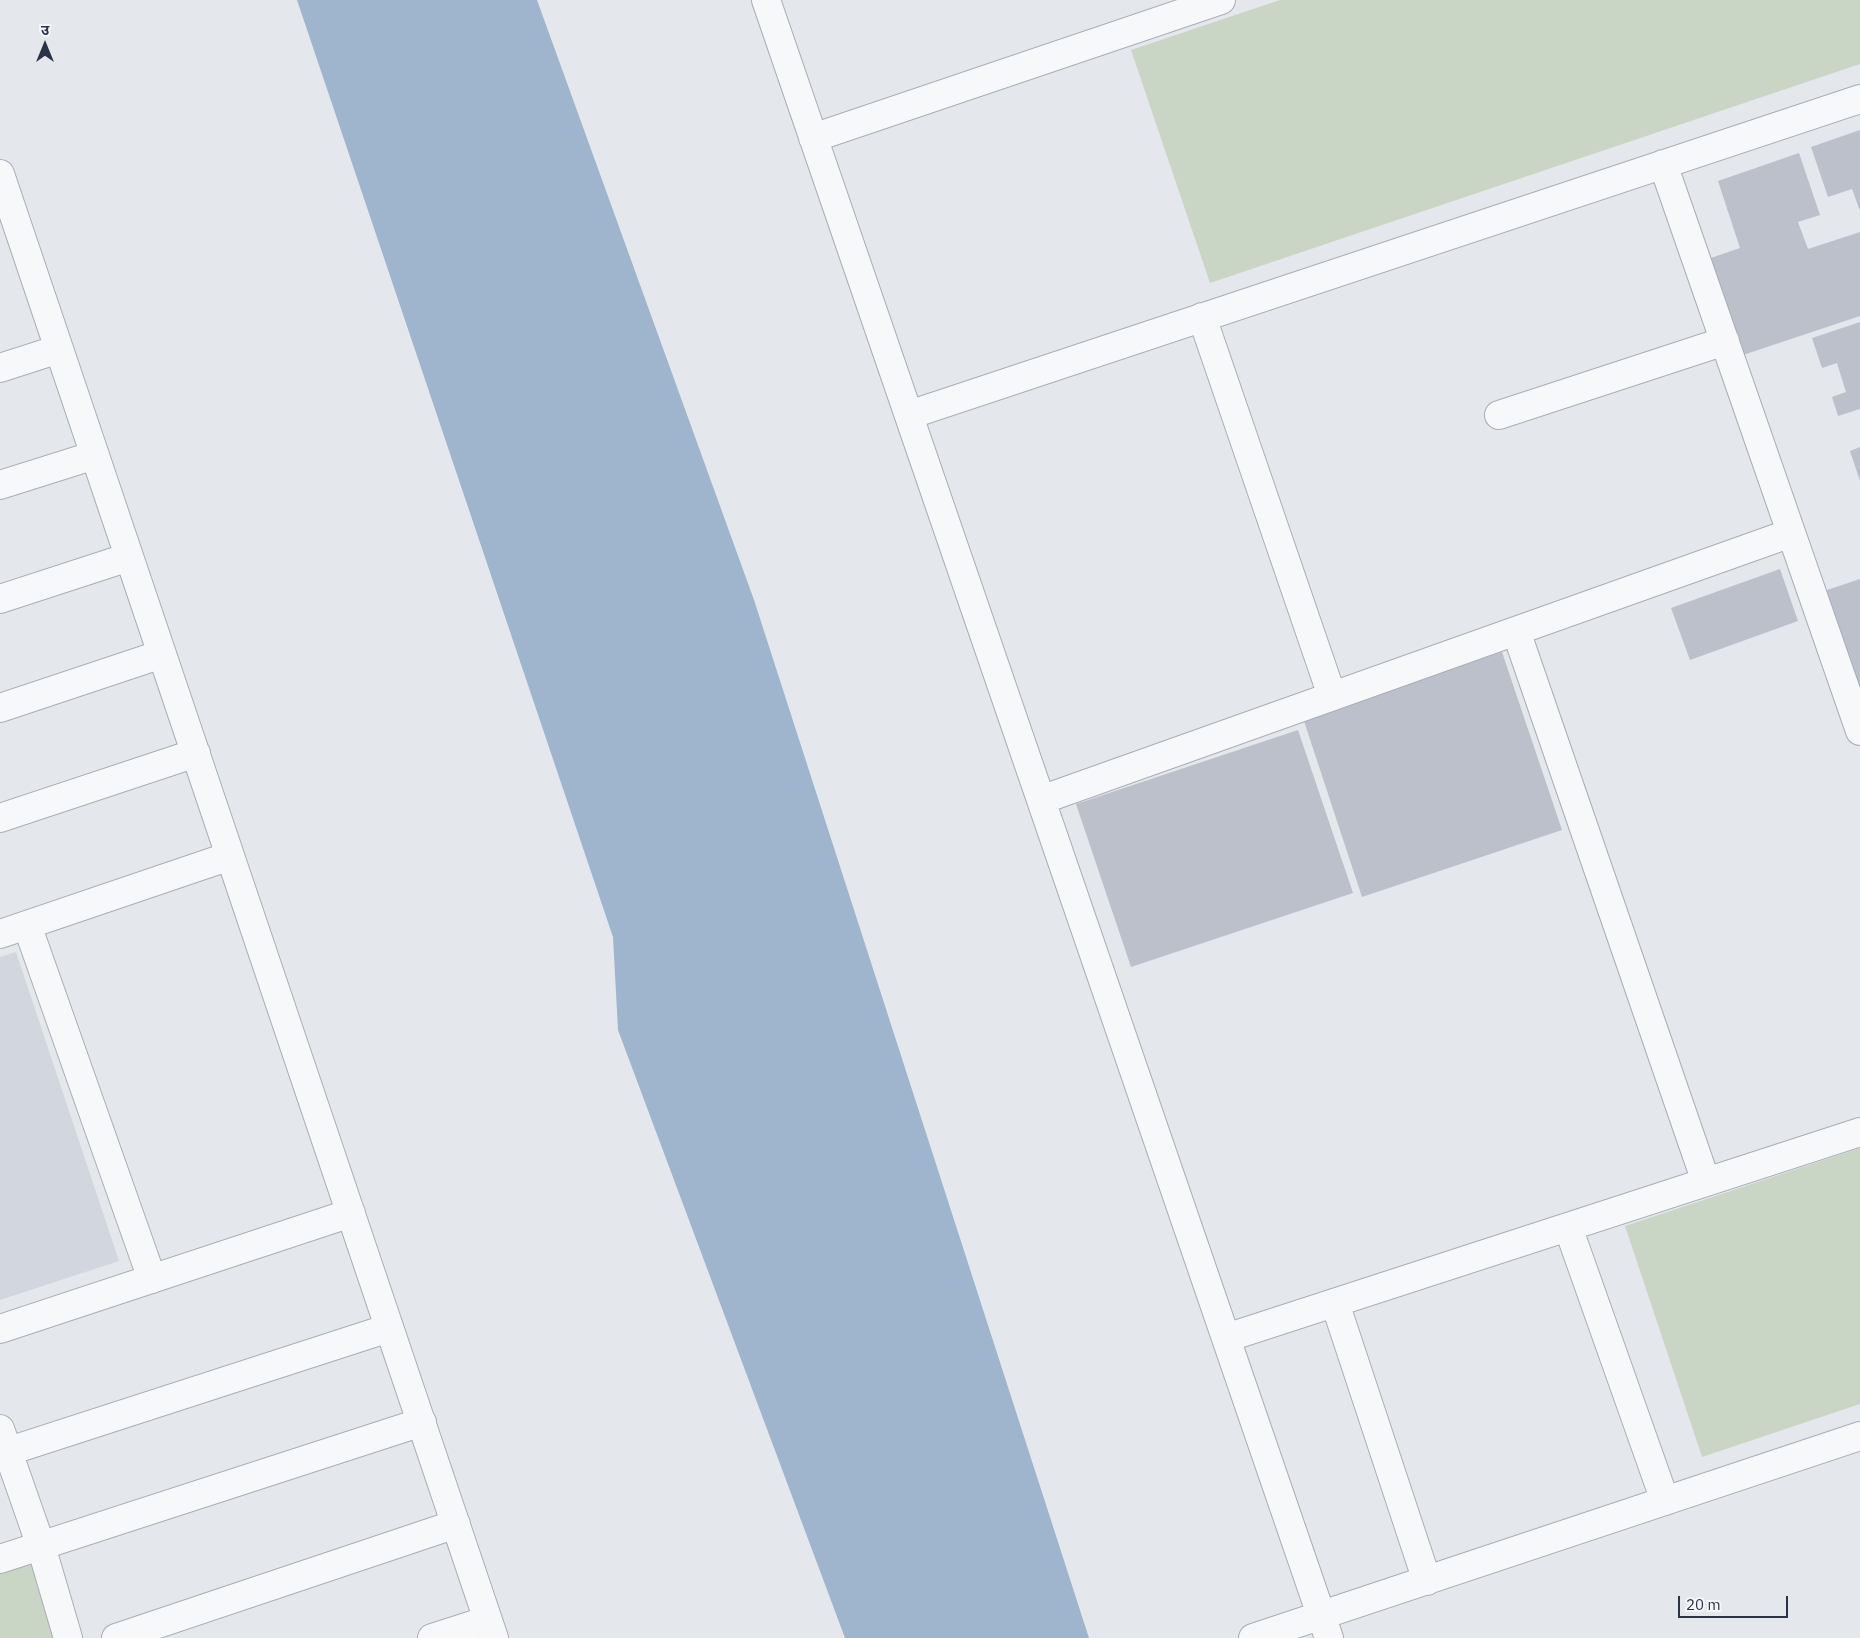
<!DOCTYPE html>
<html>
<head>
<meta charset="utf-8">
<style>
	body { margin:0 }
	#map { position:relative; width:1860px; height:1638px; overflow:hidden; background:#e4e7ec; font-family:"IBM Plex Sans","Noto Sans Devanagari",sans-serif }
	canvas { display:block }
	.north { position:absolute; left:20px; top:20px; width:50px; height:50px; -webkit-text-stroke:4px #f4f6f9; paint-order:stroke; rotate:0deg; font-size:14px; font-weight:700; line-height:20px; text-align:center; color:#2a3446 }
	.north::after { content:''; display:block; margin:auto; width:18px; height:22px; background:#2a3446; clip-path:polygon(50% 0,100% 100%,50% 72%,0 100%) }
	.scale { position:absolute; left:1678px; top:1596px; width:110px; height:22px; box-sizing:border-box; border:2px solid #2a3446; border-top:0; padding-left:6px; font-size:15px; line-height:18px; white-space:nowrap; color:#2a3446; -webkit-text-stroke:4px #f4f6f9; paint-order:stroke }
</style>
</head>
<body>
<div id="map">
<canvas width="1860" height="1638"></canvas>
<div class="north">उ</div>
<div class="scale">20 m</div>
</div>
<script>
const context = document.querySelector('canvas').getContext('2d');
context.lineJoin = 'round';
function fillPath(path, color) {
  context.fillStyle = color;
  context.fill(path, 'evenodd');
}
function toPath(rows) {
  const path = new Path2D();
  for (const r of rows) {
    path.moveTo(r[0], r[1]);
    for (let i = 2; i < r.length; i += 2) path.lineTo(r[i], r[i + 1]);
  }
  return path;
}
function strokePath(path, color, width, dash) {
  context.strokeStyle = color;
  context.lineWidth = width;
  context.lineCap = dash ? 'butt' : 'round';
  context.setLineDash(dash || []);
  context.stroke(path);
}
fillPath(toPath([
	[16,952,119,1261,0,1300,0,957]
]), '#d2d6de');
fillPath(toPath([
	[1280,0,1860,0,1860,64,1210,283,1131,50],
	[1860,1148,1860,1404,1702,1457,1625,1226],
	[35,1559,62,1638,0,1638,0,1571]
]), '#c9d6c5');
fillPath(toPath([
	[297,0,537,0,754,600,1089,1638,845,1638,618,1030,613,937]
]), '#9eb5cd');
fillPath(toPath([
	[1860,130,1860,211,1852,189,1828,197,1811,147],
	[1799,153,1820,215,1798,222,1808,249,1860,232,1860,316,1737,357,1705,260,1740,248,1718,181],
	[1860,322,1860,409,1838,416,1832,397,1846,392,1837,363,1822,368,1812,338],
	[1860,447,1860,481,1850,451],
	[1780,569,1798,621,1690,660,1671,608],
	[1860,579,1860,696,1824,591],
	[1502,652,1562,830,1362,897,1303,718],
	[1298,730,1353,893,1131,967,1076,804]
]), '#bbc0ca');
const minor = toPath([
	[766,0,1329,1638],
	[813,138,1221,0],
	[1663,164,1860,731],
	[0,174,494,1638],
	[1202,317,1332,696],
	[0,368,59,349],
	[909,415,1860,99],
	[1499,415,1725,341],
	[0,485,95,455],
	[0,599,129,557],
	[1516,631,1706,1182],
	[0,708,162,654],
	[1041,800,1791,533],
	[0,818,196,753],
	[27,925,152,1279],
	[0,934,230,856],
	[1568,1227,1665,1501],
	[1335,1303,1427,1581],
	[0,1329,351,1213],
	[1226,1338,1860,1132],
	[0,1429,41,1546,68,1638],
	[0,1454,389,1328],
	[0,1559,422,1422],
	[116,1638,456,1524],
	[432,1638,488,1620],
	[1253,1638,1860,1436]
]);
strokePath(minor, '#a8aeb7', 30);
strokePath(minor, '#f7f8fa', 28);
</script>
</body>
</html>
